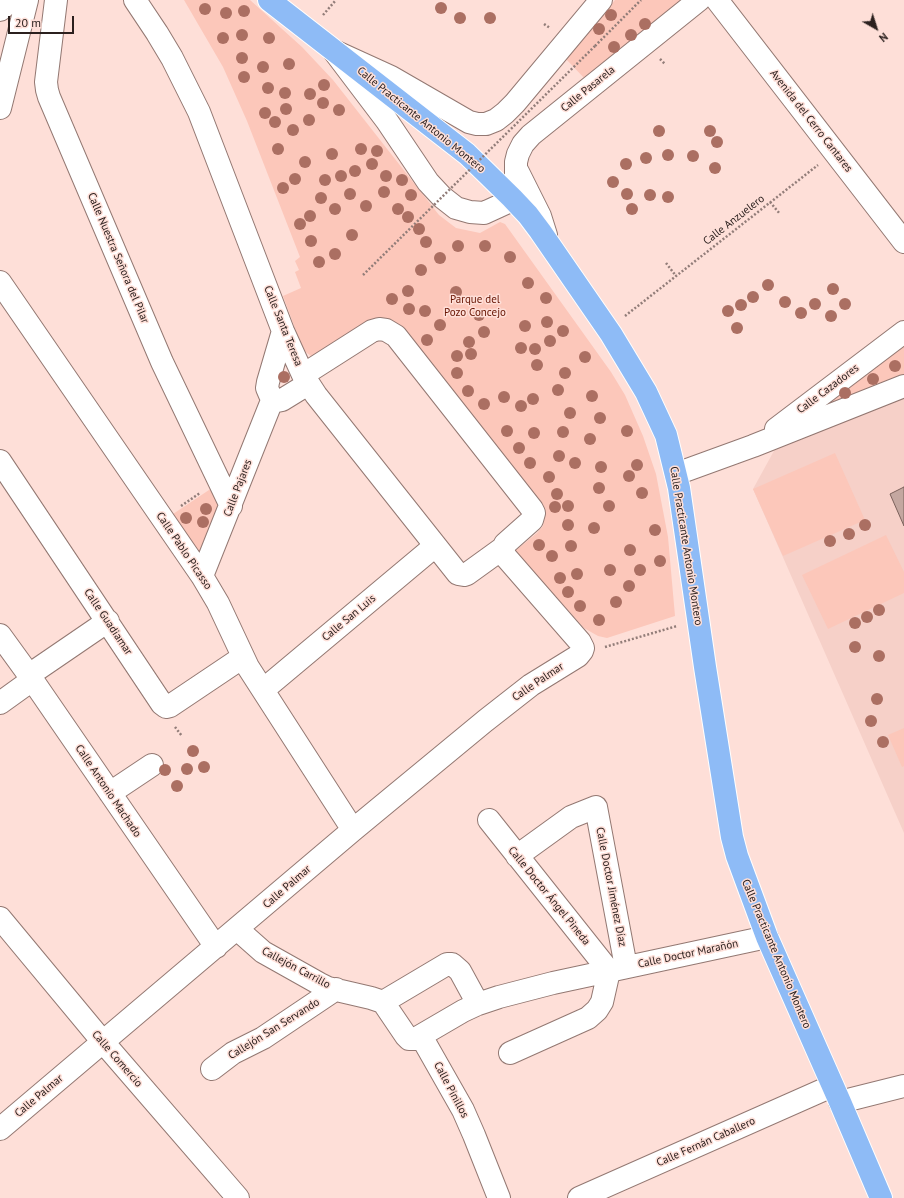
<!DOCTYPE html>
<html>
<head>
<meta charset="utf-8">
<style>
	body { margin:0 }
	#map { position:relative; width:904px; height:1198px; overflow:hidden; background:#fedfd8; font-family:"PT Sans",sans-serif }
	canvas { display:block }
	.north { position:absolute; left:856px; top:8px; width:40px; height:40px; -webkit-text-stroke:3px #fedfd8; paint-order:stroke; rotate:141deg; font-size:11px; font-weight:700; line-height:16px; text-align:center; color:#2b201e }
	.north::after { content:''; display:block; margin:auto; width:14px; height:18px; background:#2b201e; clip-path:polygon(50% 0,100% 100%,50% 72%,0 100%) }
	.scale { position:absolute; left:8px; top:16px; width:66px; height:18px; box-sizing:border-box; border:2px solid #2b201e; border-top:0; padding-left:5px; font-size:12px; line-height:14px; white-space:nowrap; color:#2b201e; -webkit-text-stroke:3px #fedfd8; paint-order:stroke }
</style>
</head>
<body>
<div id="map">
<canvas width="904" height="1198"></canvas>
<div class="north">N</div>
<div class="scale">20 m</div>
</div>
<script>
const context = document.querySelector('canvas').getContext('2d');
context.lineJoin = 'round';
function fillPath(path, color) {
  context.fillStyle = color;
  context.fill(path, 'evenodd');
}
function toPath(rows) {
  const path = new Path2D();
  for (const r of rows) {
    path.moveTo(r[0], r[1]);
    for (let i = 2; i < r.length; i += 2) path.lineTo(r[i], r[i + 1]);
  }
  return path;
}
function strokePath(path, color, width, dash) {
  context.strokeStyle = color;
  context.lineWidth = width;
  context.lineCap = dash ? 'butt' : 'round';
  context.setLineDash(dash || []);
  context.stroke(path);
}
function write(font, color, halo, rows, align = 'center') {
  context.font = font + ' "PT Sans",sans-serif';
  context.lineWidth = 3;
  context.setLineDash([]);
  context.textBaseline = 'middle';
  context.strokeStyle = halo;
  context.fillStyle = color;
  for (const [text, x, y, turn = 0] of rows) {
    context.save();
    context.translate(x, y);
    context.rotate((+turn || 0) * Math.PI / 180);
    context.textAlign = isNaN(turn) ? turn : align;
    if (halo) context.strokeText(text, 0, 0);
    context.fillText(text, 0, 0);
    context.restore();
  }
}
fillPath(toPath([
	[904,398,904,833,753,489,775,449]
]), '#f6d0c8');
fillPath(toPath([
	[184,0,250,0,302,47,333,80,439,215,456,228,480,233,500,222,505,224,611,372,625,395,643,436,656,474,668,537,675,616,607,638,598,636,584,628,515,551,537,533,543,526,545,515,542,503,399,328,319,354,311,356,303,350,283,296,301,288,295,272,299,270,295,261,300,257,247,121,223,67],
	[615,0,685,0,585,79,566,59],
	[904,345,904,376,812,412],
	[835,453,865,520,783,556,753,489],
	[215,486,221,502,200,552,197,552,170,516],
	[886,535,904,572,904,593,828,629,802,575],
	[904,728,904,766,902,767,888,735]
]), '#fcc7ba');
const building = toPath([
	[904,487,904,526,890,494,904,487]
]);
fillPath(building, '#c4a7a0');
strokePath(building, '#7b615b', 1);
const minor = toPath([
	[56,0,46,82,47,90,49,97,162,362,231,506],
	[135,0,157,33,172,58,199,112,283,331,303,375,316,395,458,574,464,575,467,574,503,548],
	[601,0,515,103,505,113,496,120,486,124,477,124,469,122,391,77,334,51,387,121,428,182,442,197,456,208,470,212,484,213,508,202,516,193,516,162,518,154,523,144,531,135,699,0],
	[717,0,904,242],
	[0,10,11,0],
	[0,108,27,0],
	[518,172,540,216,546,235],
	[0,282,202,576,218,603,248,667,353,830],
	[283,331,268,382,267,388,270,395,273,398,277,401,282,400,308,384],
	[776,429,904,332],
	[0,461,162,704,166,707,170,706,243,657],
	[676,474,753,446,904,386],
	[202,576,273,398],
	[0,635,29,675,216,947],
	[29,675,108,621],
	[263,690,435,546],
	[0,703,32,680],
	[110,793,152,765],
	[489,820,609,971,602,1002,597,1010,588,1018,510,1053],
	[517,856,571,817,596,807,626,967],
	[0,918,103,1042,238,1198],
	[237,929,263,952,320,984,328,988,371,998,383,1002],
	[383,1002,406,1036,409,1039,415,1039,463,1011,478,1004,499,997,553,983,767,937],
	[383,1002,447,964,452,964,460,971,478,1004],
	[421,1036,463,1110,474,1135,499,1198],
	[212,1069,233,1053,263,1038,336,989],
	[840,1102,904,1086],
	[0,1129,353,830,485,721,531,685,578,656,582,651,583,648,580,642,505,556,503,548,505,544,532,520,534,513,532,509,396,336,386,330,379,329,372,331,303,375],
	[579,1198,832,1086]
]);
const major = toPath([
	[269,0,467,154,512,198,528,215,540,231,611,334,646,392,666,435,679,488,705,667,732,837,737,856,767,937,840,1102,881,1198]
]);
strokePath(minor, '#937872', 24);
strokePath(major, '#fff', 24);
strokePath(toPath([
	[323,15,336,0],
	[544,24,550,28],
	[595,46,641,0],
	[660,59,665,64],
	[770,202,780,214],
	[666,263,676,276],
	[625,316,818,165],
	[181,506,200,493],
	[605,647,677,626],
	[175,727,182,736]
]), '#927d79', 2.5, [2, 2]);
strokePath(minor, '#fff', 22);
strokePath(major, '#8ebbf6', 22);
strokePath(toPath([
	[363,275,595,46]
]), '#927d79', 2.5, [2, 2]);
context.fillStyle = '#ab6f62';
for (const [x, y] of [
	[441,8],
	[205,9],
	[244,11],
	[226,13],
	[611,15],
	[460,18],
	[490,18],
	[645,24],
	[599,29],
	[242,35],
	[631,35],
	[223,38],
	[269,38],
	[614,47],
	[242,58],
	[289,64],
	[263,67],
	[244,77],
	[324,85],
	[268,88],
	[285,93],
	[310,94],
	[323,103],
	[286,109],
	[339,110],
	[265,113],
	[309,120],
	[275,122],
	[293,130],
	[659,131],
	[710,131],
	[717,142],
	[278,149],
	[361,149],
	[377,151],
	[332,154],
	[668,155],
	[693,156],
	[646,158],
	[305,162],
	[372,164],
	[626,164],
	[715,168],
	[355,171],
	[341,176],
	[386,176],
	[295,179],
	[325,180],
	[402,180],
	[613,182],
	[283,188],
	[384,192],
	[350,194],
	[627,194],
	[411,195],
	[650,195],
	[668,197],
	[321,198],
	[366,206],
	[335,209],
	[398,209],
	[632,209],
	[310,216],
	[408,217],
	[300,224],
	[419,229],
	[352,235],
	[311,241],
	[426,242],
	[458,246],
	[485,246],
	[335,254],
	[510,257],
	[440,258],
	[319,262],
	[421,270],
	[528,283],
	[768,285],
	[833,289],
	[408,291],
	[456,292],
	[753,297],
	[546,298],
	[392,299],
	[785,302],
	[815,304],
	[845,304],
	[741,305],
	[409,309],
	[425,311],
	[728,311],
	[801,313],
	[479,315],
	[831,316],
	[547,322],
	[440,325],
	[525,326],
	[737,328],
	[563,331],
	[484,332],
	[427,340],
	[550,341],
	[469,342],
	[521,348],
	[535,349],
	[471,354],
	[457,356],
	[585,357],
	[537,365],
	[895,366],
	[457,373],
	[565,373],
	[284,377],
	[873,379],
	[558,390],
	[468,391],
	[845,393],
	[592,396],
	[504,397],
	[533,399],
	[484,404],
	[521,406],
	[570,413],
	[600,418],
	[507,431],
	[627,431],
	[563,432],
	[534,433],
	[590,439],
	[519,448],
	[559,456],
	[530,463],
	[575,463],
	[637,465],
	[601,467],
	[629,476],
	[549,477],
	[599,488],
	[642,493],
	[557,494],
	[568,506],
	[609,506],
	[555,507],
	[206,509],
	[186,518],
	[203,522],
	[568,525],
	[865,525],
	[594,528],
	[655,530],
	[849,534],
	[830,541],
	[539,545],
	[571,546],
	[630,550],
	[552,556],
	[660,561],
	[610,570],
	[640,570],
	[577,574],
	[560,578],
	[629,586],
	[568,592],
	[616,602],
	[580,606],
	[879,610],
	[867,617],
	[599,620],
	[855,623],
	[855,647],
	[879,656],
	[877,699],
	[871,721],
	[883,742],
	[193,751],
	[204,767],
	[187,769],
	[165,770],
	[177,786]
]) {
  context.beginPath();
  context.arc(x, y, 6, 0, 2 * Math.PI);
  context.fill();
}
write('11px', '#2b201e', '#fedfd8', [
	["Calle Pasarela",588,89,-39],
	["Calle Practicante Antonio Montero",421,120,39],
	["Avenida del Cerro Cantares",811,121,52],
	["Calle Anzuelero",734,220,-38],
	["Calle Nuestra Señora del Pilar",118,258,67],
	["Calle Santa Teresa",283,326,68],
	["Calle Cazadores",828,389,-37],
	["Calle Pajares",238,488,-69],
	["Calle Practicante Antonio Montero",686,546,81],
	["Calle Pablo Picasso",184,551,56],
	["Calle San Luis",349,618,-40],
	["Calle Guadiamar",108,622,56],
	["Calle Palmar",538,682,-34],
	["Calle Antonio Machado",108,791,56],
	["Calle Palmar",287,887,-41],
	["Calle Doctor Jiménez Díaz",611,887,79],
	["Calle Doctor Ángel Pineda",549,896,51],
	["Calle Doctor Marañón",688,954,-12],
	["Calle Practicante Antonio Montero",776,954,67],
	["Callejón Carrillo",296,968,28],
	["Callejón San Servando",274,1029,-32],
	["Calle Comercio",117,1059,49],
	["Calle Pinillos",451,1090,62],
	["Calle Palmar",39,1096,-40],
	["Calle Fernán Caballero",706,1142,-24]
]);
write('11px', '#671402', '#fedfd8', [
	["Parque del",475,300],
	["Pozo Concejo",475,313]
]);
</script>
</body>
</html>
